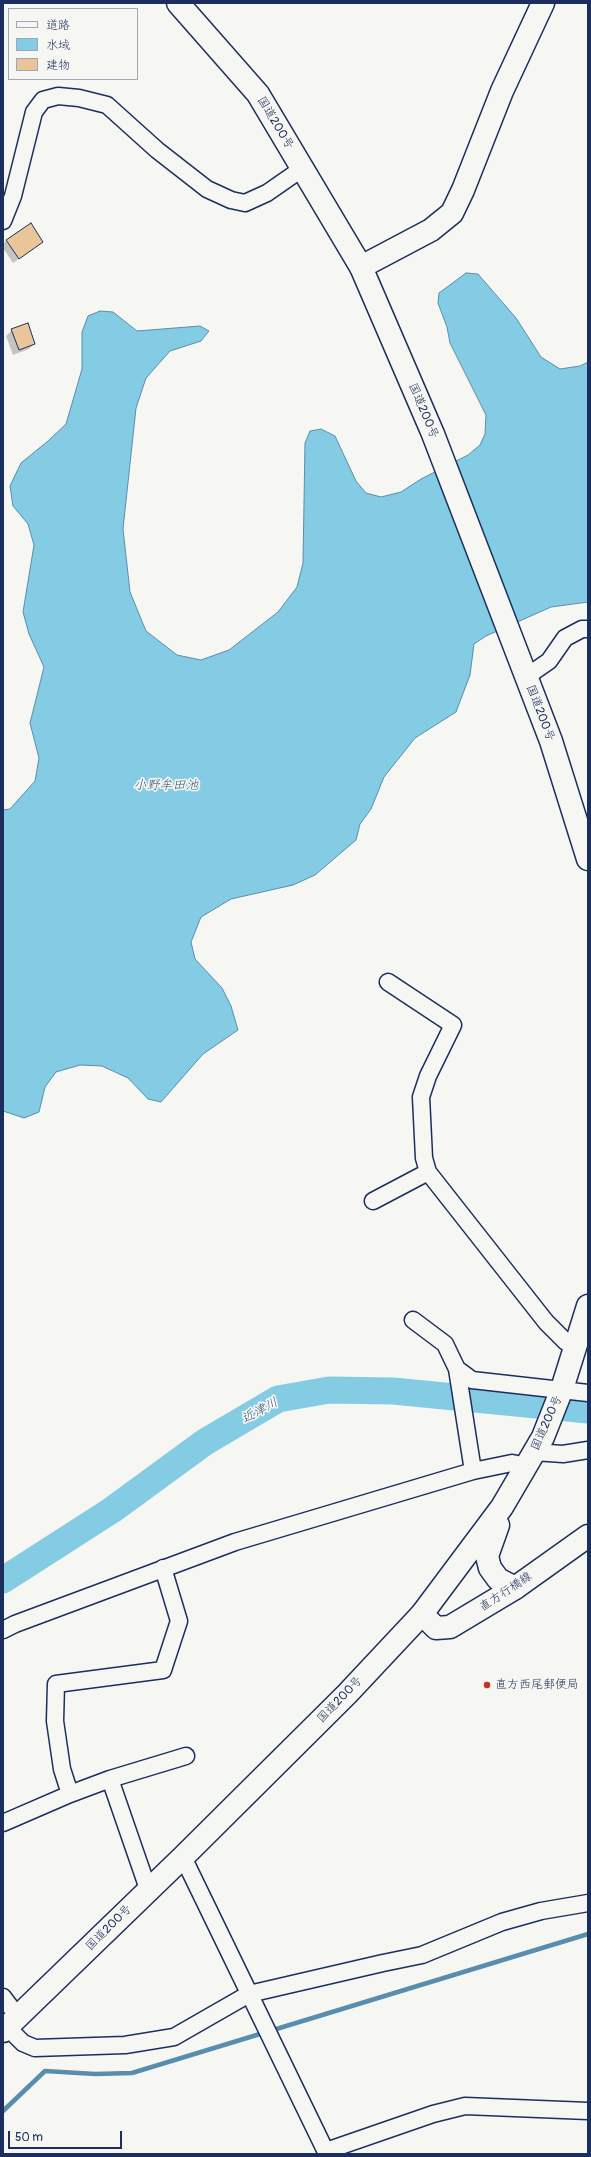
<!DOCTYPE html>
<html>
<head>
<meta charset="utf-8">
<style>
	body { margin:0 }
	#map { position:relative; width:591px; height:2157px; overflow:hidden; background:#f6f6f2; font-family:Pangolin,"Klee One",sans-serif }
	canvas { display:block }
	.frame { position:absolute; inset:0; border:4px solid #1b2f5e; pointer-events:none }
	.legend { position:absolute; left:8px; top:8px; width:130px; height:72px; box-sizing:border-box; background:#f6f6f2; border:1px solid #9ea6b7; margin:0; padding:5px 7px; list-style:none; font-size:12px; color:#1b2f5e }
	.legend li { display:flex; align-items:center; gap:8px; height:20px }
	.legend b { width:20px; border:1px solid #9ea6b7 }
	.scale { position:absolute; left:8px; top:2131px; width:114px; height:18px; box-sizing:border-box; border:2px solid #1b2f5e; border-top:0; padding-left:5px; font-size:12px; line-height:14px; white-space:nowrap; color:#1b2f5e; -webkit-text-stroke:3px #f6f6f2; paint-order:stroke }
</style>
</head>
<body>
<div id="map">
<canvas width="591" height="2157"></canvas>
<div class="frame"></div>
<ul class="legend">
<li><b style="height:5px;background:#f6f6f2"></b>道路</li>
<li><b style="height:11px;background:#83cce4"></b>水域</li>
<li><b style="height:11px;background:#eac59a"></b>建物</li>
</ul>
<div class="scale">50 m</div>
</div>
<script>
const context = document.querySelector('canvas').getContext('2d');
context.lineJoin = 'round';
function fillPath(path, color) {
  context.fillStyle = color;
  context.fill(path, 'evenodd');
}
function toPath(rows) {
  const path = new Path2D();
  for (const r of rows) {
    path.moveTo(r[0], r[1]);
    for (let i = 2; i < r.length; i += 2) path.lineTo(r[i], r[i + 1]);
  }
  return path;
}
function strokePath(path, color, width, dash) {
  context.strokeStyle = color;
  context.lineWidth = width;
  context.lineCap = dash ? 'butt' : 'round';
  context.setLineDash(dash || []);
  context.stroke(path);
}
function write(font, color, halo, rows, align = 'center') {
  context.font = font + ' Pangolin,"Klee One",sans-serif';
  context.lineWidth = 3.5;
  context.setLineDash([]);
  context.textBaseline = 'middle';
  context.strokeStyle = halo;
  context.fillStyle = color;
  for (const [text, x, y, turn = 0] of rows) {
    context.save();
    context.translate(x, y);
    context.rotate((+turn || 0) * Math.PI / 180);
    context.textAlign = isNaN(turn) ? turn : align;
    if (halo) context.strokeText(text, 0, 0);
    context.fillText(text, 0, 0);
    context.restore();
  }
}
const water = toPath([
	[466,273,478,274,516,318,541,357,560,369,580,366,588,362,588,602,551,607,486,636,474,644,470,675,456,712,415,738,384,777,371,809,360,824,356,840,315,875,293,885,231,899,201,917,191,942,195,959,222,988,231,1006,238,1030,203,1054,161,1102,148,1099,128,1078,102,1066,80,1065,56,1072,45,1087,39,1112,24,1118,3,1111,3,810,10,809,35,781,39,758,30,723,44,667,29,634,23,612,34,545,28,524,13,506,10,486,21,463,48,441,66,424,82,369,82,332,88,316,100,311,113,312,137,331,200,326,209,331,201,341,170,351,146,378,136,408,123,529,130,592,146,631,177,655,201,660,229,650,278,612,297,587,303,563,305,443,310,431,321,429,335,436,356,481,366,493,381,497,401,492,421,479,468,455,480,445,485,434,486,415,450,343,447,327,438,303,439,293,466,273]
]);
fillPath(water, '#83cce4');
strokePath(water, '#598dae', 1);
fillPath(toPath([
	[7,240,42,242,13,263,3,248,3,244],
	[12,330,34,344,29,349,13,355,6,336]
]), '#0003');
strokePath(toPath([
	[3,2111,45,2071,95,2074,132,2073,588,1934]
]), '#598dae', 4.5);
strokePath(toPath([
	[3,1580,112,1510,205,1442,278,1399,329,1390,393,1391,588,1410]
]), '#83cce4', 27);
const building = toPath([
	[31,223,43,242,19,259,6,240,31,223],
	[28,323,35,344,19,350,11,329,28,323]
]);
fillPath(building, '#eac59a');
strokePath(building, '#1b2f5e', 1);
const street = toPath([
	[3,221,13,196,34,112,43,100,58,96,79,98,107,105,157,150,207,189,231,200,245,203,267,193,303,168],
	[526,677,549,661,565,638,582,629,588,629],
	[388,982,453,1025,428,1076,421,1097,424,1158,428,1172,546,1322,566,1342,577,1343],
	[373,1201,428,1172],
	[413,1320,445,1344,457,1369,472,1380,588,1393],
	[457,1369,473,1471],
	[534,1452,563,1454,588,1450],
	[163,1568,179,1621,163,1670,56,1684,55,1721,62,1769,70,1794,110,1779,186,1756],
	[3,1630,15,1624,235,1542,473,1471,512,1463,526,1466],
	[110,1779,148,1889],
	[3,1823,70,1794],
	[183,1857,327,2154],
	[3,1997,18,2017],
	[7,2027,23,2043,35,2048,125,2045,174,2037,249,1994,383,1963,422,1955,502,1922,541,1911,588,1903],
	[326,2151,433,2114,465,2106,588,2111]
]);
const secondary = toPath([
	[361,267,431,230,452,213,463,190,502,91,543,3]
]);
const primary = toPath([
	[422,1614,436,1628,450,1627,515,1588,588,1536]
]);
const highway = toPath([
	[178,3,258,94,361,267,433,434,551,741,588,859],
	[498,1525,487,1556,490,1568,498,1579,515,1588],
	[3,2031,183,1857,347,1694,422,1614,502,1507,543,1437,562,1389,588,1306]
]);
strokePath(street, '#1b2f5e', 19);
strokePath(secondary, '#1b2f5e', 25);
strokePath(primary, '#1b2f5e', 25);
strokePath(highway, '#1b2f5e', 25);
strokePath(street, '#f6f6f2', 16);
strokePath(secondary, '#f6f6f2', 22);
strokePath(primary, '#f6f6f2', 22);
strokePath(highway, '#f6f6f2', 22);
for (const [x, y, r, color] of [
	[487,1685,4,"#c8321e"]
]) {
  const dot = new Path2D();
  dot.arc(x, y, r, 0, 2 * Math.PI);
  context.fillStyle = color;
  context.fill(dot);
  strokePath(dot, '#f6f6f2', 1.5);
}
write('12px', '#1b2f5e', '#f6f6f2', [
	["国道200号",275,123,59],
	["国道200号",423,411,67],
	["国道200号",540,713,69],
	["国道200号",547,1423,-66],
	["直方行橋線",506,1592,-34],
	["国道200号",340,1700,-46],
	["国道200号",109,1928,-45]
]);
write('12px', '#1b2f5e', '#f6f6f2', [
	["直方西尾郵便局",495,1685]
], 'left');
write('italic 13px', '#355680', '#f6f6f2', [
	["小野牟田池",166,786],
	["近津川",260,1411,-28]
]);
</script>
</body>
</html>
